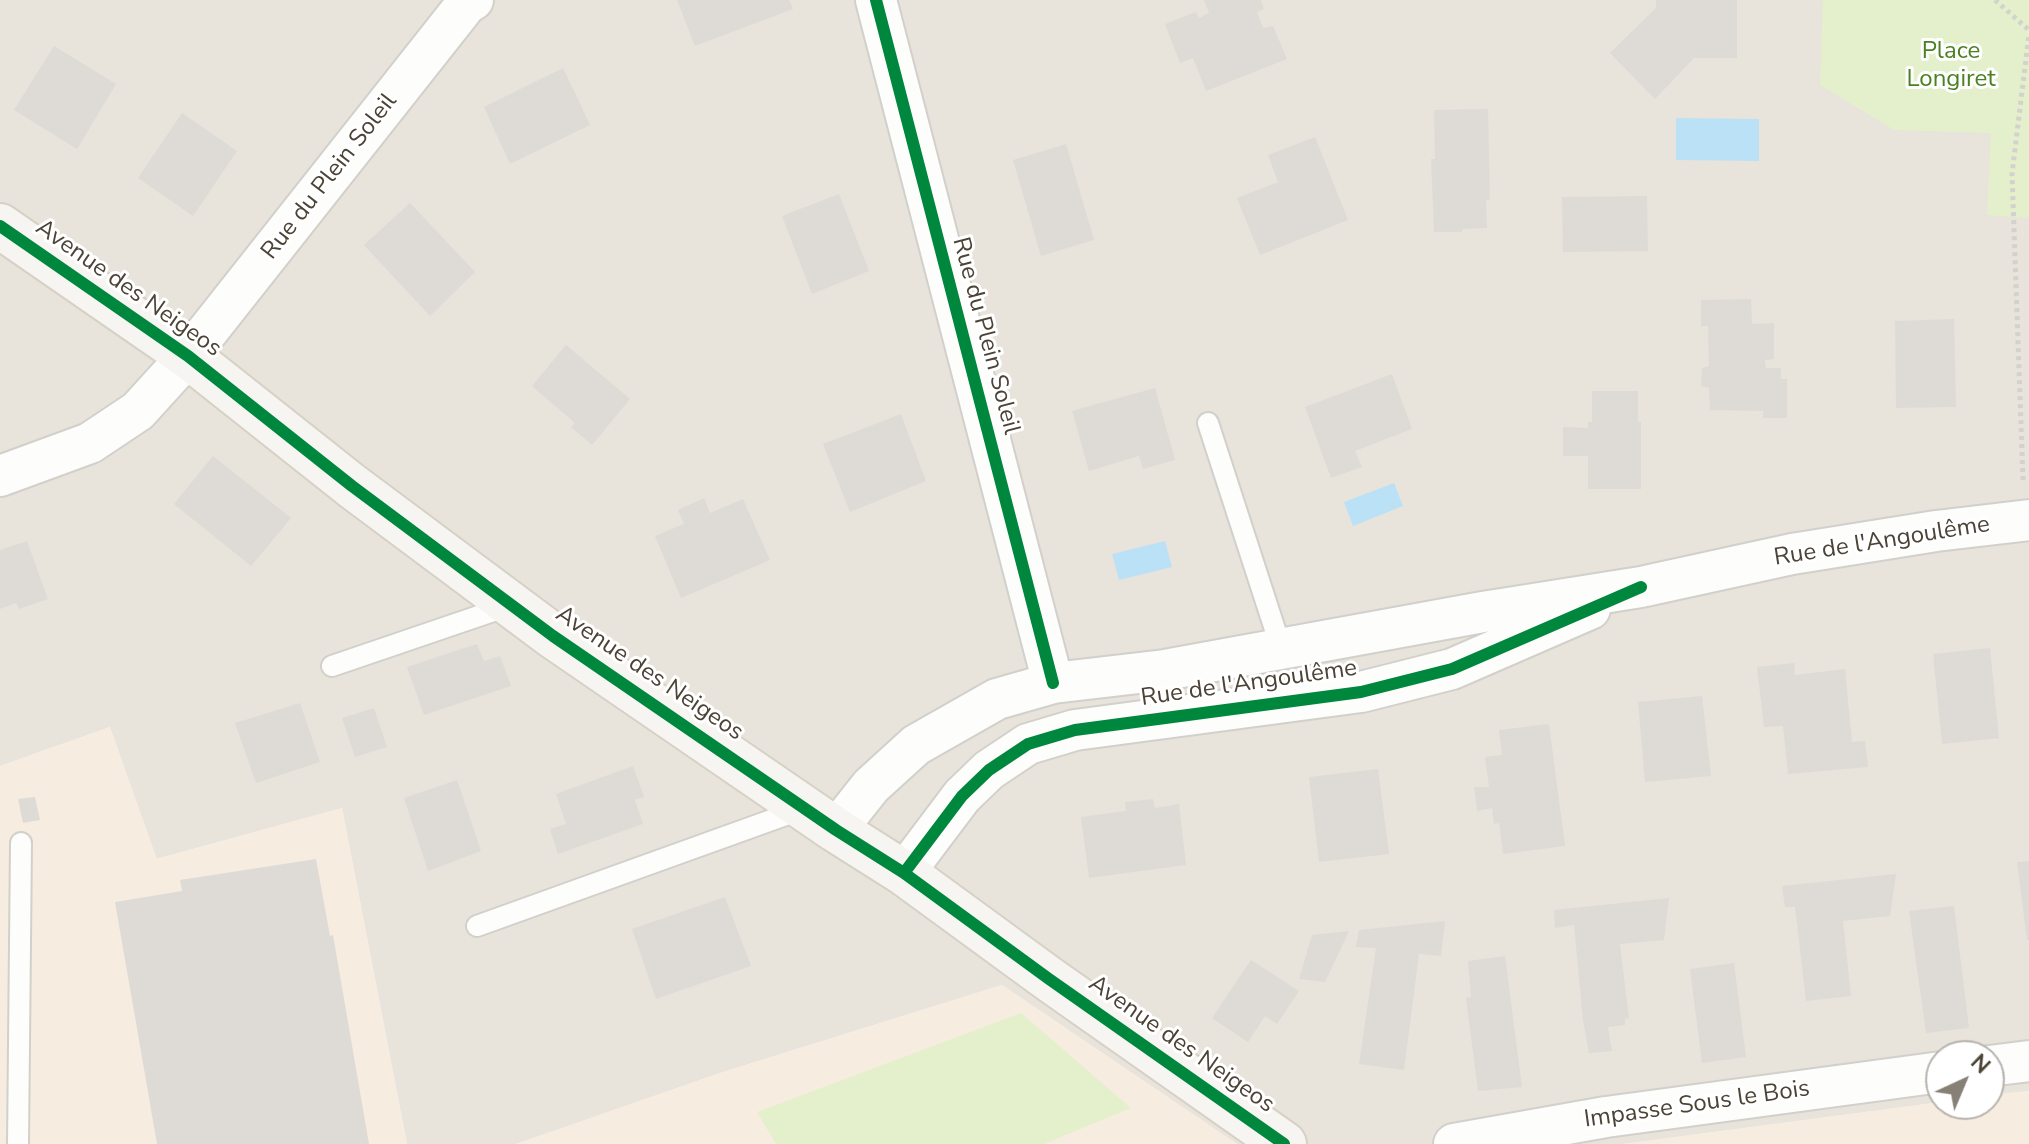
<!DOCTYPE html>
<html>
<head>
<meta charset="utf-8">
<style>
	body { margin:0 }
	#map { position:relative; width:2029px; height:1144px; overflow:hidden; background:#f4f2ee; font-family:"Nunito Sans",sans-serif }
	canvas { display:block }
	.north { position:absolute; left:1925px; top:1040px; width:80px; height:80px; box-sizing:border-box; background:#fff; border:2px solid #b7b4af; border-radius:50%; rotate:44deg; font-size:22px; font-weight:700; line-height:32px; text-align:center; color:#4c4337 }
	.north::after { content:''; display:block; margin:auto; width:28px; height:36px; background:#878077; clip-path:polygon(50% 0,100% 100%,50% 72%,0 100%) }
</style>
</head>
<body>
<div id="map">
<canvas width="2029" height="1144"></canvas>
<div class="north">N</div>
</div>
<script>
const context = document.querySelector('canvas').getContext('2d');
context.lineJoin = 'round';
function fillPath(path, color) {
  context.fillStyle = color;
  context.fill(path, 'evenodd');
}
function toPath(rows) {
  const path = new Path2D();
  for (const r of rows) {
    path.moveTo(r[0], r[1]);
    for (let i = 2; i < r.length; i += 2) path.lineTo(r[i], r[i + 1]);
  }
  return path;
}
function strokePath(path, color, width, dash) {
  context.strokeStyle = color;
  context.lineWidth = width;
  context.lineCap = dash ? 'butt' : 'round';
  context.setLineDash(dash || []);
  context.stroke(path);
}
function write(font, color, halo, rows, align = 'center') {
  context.font = font + ' "Nunito Sans",sans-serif';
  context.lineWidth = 6;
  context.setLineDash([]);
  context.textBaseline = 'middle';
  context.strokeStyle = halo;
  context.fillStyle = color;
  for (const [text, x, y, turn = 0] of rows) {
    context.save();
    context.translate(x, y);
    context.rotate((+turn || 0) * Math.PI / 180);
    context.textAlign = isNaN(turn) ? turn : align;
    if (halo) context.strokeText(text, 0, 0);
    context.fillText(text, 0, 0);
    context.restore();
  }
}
fillPath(toPath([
	[0,0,2029,0,2029,1091,1989,1095,1989,1056,1941,1056,1941,1102,1623,1144,1237,1144,1002,985,723,1072,516,1144,407,1144,342,808,156,859,110,727,0,766]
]), '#e8e3db');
fillPath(toPath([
	[110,727,157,859,342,808,407,1144,0,1144,0,766],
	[1002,985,1237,1144,516,1144,723,1072],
	[2029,1091,2029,1144,1623,1144,1941,1102,1941,1104,1989,1104,1989,1095]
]), '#f7ece0');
fillPath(toPath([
	[1823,0,2029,0,2029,218,1987,215,1991,133,1894,130,1820,85],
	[1021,1013,1131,1108,1044,1144,776,1144,757,1112]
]), '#e4f0cc');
fillPath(toPath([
	[1676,118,1759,119,1759,161,1676,160],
	[1394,483,1403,506,1353,526,1344,502],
	[1165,541,1172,567,1119,580,1112,554]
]), '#bbe1f6');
fillPath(toPath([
	[677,0,789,0,793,9,695,46],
	[1204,0,1261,0,1264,9,1257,12,1263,28,1273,26,1287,59,1206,91,1193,58,1180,63,1165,24,1196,12,1199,18,1209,13],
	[1656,0,1737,0,1737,58,1694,58,1655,99,1610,53,1656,8],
	[54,46,116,84,77,149,14,110],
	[563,68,590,125,510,164,484,107],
	[1488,109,1490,200,1486,200,1487,228,1462,229,1462,232,1434,232,1431,159,1435,159,1434,110],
	[182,113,237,151,193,216,138,178],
	[1315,137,1348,220,1260,255,1237,198,1278,182,1268,155],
	[1066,144,1094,240,1041,256,1013,160],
	[839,194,869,271,812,294,782,216],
	[1647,196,1648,251,1563,252,1562,197],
	[410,203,475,272,430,316,364,245],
	[1751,299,1752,324,1774,323,1774,359,1765,360,1766,368,1781,368,1781,379,1787,379,1787,418,1763,418,1763,411,1710,410,1709,388,1701,386,1702,368,1709,366,1708,326,1701,326,1701,300],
	[1954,319,1956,407,1896,408,1895,321],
	[566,345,630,399,592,445,571,427,575,423,532,386],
	[1392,374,1412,429,1355,451,1362,467,1331,478,1305,407],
	[1155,388,1175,460,1143,469,1139,456,1089,471,1072,411],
	[1592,391,1638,391,1638,422,1641,422,1641,489,1588,489,1588,456,1563,456,1563,427,1588,428,1588,422,1592,422],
	[901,414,926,481,850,512,823,444],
	[213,456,291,518,251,566,174,504],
	[704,498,710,513,743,499,770,560,681,598,655,536,684,524,678,510],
	[27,541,48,599,19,609,16,603,0,609,0,550],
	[477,644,484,661,500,656,511,686,424,715,407,667],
	[1990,648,1999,738,1942,744,1933,654],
	[1794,663,1795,675,1845,669,1852,742,1865,741,1868,767,1788,774,1783,726,1764,727,1757,667],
	[1702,696,1711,776,1645,782,1638,702],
	[300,703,320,762,256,783,235,723],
	[374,708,387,747,355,757,342,718],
	[1549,724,1565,846,1503,854,1499,823,1494,824,1492,808,1477,811,1474,787,1489,787,1485,757,1502,755,1499,730],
	[633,766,644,797,635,800,643,824,558,854,550,829,566,824,556,794],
	[1378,769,1389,854,1319,862,1309,777],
	[457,780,481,851,428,871,404,798],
	[35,797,40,820,23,823,18,799],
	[1153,799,1155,808,1179,804,1186,865,1089,878,1081,817,1126,811,1125,802],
	[316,859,330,936,333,935,369,1144,157,1144,115,902,182,891,180,880],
	[2029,861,2029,940,2027,940,2017,862],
	[1896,874,1890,916,1843,921,1851,996,1806,1001,1795,907,1785,907,1782,886],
	[725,897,751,966,656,999,632,929],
	[1669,898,1664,940,1620,944,1629,1019,1625,1018,1625,1025,1608,1027,1612,1051,1589,1053,1583,1020,1574,925,1555,928,1554,910],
	[1954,906,1969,1028,1926,1033,1909,911],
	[1445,921,1441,956,1419,954,1404,1070,1359,1064,1376,948,1356,947,1359,930],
	[1349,931,1325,982,1299,979,1312,935],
	[1505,956,1522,1087,1478,1091,1466,998,1471,997,1468,961],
	[1251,960,1299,991,1277,1024,1265,1016,1248,1042,1212,1018],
	[1734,963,1746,1057,1702,1063,1690,969]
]), '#dedbd6');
const lane = toPath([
	[1208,423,1281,648],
	[332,666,511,605],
	[477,926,805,808],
	[18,1144,21,843]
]);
const street = toPath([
	[876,0,1053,683],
	[0,476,90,443,138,411,188,356,467,3,473,0],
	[836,830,871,786,916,745,997,699,1053,683,1165,670,1483,612,1641,587,1792,554,1936,531,2029,520],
	[904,873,962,796,989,770,1028,744,1075,730,1361,692,1452,669,1590,609],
	[1989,1066,2029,1061],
	[1454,1144,1606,1117,1941,1072]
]);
const secondary = toPath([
	[0,226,188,356,352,486,553,636,836,830,904,873,1049,979,1284,1144]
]);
strokePath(lane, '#d2d0cb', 24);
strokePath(street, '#d2d0cb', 44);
strokePath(secondary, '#d6d0c5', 48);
strokePath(toPath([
	[1995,0,2029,30],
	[2023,480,2012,174,2029,34]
]), '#d4d2cc', 5, [4, 4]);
strokePath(lane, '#fdfdfc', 20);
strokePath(street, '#fdfdfc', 40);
strokePath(secondary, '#f7f5f1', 44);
strokePath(toPath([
	[876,0,1053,683],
	[0,226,188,356,352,486,553,636,836,830,904,873,1049,979,1284,1144],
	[904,873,962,796,989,770,1028,744,1075,730,1361,692,1452,669,1641,587]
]), '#00873e', 12);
write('24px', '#4a8121', '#fff', [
	["Place",1951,52],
	["Longiret",1951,80]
]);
write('24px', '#4c4337', '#fff', [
	["Rue du Plein Soleil",330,177,-52],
	["Avenue des Neigeos",128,289,35],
	["Rue du Plein Soleil",985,336,75],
	["Rue de l'Angoulême",1882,542,-9],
	["Avenue des Neigeos",649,674,34],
	["Rue de l'Angoulême",1249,684,-8],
	["Avenue des Neigeos",1181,1045,35],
	["Impasse Sous le Bois",1697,1105,-8]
]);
</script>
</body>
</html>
